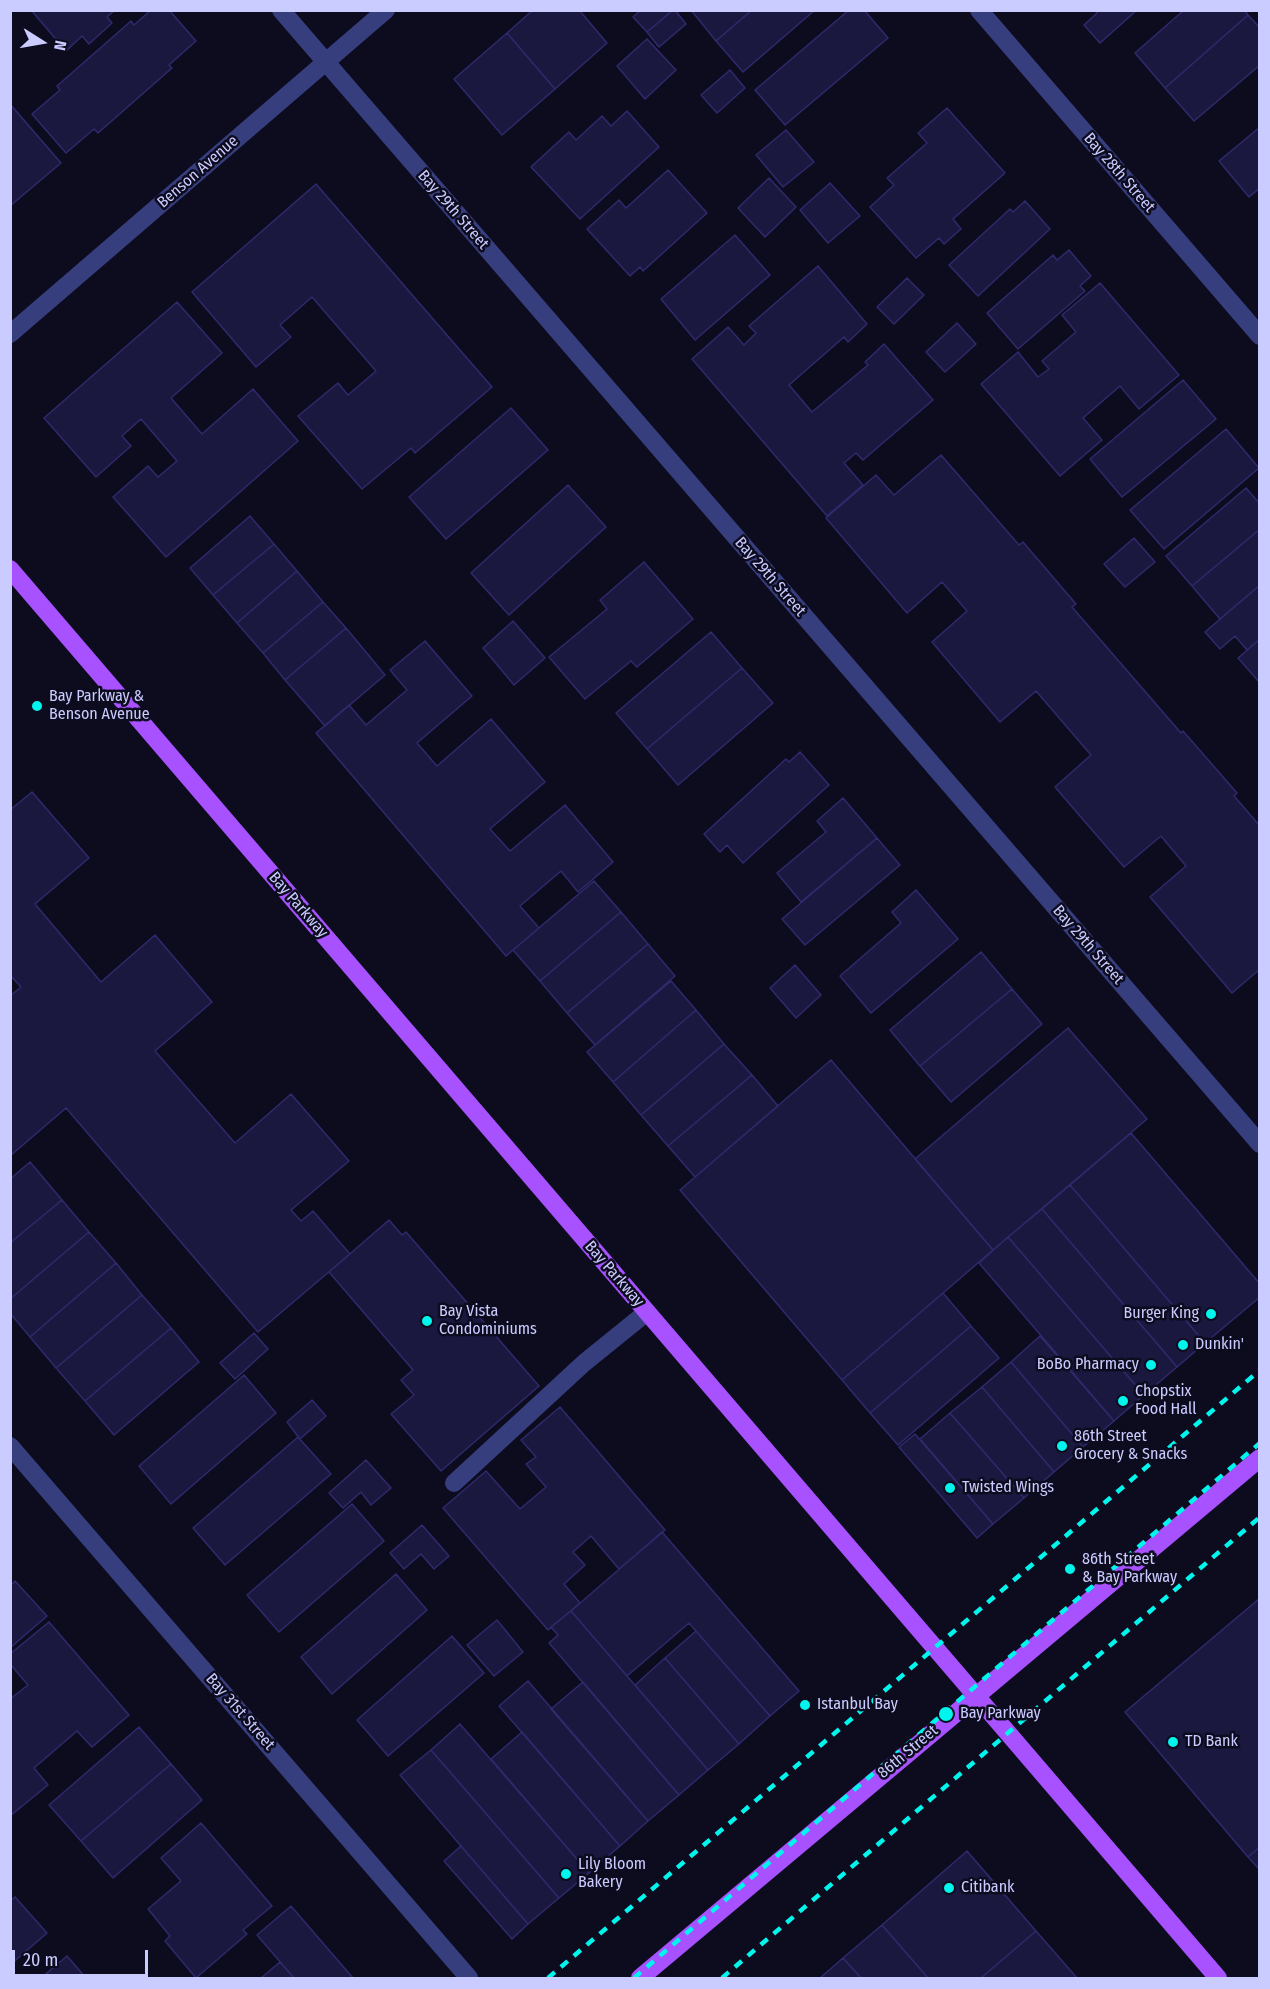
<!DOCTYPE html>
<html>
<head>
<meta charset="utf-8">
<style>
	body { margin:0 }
	#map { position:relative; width:1270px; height:1989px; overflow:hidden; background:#0d0c1f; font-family:"Fira Sans Condensed",sans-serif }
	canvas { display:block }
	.frame { position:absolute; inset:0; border:12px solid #cacbff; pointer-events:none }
	.north { position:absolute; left:12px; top:12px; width:60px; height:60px; -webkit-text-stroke:4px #0d0c1f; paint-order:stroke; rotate:101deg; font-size:16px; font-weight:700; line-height:24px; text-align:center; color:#cacbff }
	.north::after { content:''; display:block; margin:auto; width:21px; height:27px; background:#cacbff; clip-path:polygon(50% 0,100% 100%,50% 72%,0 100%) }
	.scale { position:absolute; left:12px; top:1950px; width:136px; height:27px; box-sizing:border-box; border:3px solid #cacbff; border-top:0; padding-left:8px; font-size:18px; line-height:21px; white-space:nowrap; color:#cacbff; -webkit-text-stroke:4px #0d0c1f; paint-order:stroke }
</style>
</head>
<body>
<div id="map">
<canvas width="1270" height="1989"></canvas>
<div class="frame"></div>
<div class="north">N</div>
<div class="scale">20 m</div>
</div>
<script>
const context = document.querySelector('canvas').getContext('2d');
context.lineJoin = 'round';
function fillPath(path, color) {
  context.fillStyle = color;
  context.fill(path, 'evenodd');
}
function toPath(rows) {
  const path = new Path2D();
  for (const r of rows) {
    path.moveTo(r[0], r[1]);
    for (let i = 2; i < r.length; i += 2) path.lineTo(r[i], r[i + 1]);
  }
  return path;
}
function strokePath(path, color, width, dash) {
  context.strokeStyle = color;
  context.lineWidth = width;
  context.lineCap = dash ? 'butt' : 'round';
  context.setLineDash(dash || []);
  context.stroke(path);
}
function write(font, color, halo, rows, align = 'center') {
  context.font = font + ' "Fira Sans Condensed",sans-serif';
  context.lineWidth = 5;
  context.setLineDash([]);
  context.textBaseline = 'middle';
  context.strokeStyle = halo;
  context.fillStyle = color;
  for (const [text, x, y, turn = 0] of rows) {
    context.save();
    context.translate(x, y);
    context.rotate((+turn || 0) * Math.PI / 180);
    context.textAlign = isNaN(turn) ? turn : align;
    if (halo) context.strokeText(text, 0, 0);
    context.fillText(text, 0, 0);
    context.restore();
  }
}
const building = toPath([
	[31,10,115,10,107,17,112,23,89,44,82,36,66,51,31,10],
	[151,10,169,10,196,41,169,65,172,68,98,133,94,129,66,153,32,114,60,90,57,86,131,21,134,25,151,10],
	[533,10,579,10,607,43,555,89,507,33,533,10],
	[641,10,673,10,647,32,633,17,641,10],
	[673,10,675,10,686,24,659,47,647,32,673,10],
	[691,10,752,10,716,41,691,10],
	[752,10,815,10,743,72,716,41,752,10],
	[849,10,864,10,888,38,785,125,755,90,849,10],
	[1095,10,1137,10,1100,43,1084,25,1097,13,1095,10],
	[1184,10,1244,10,1248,15,1165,88,1135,53,1184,10],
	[1248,15,1260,28,1260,65,1194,121,1165,88,1248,15],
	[507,33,555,89,502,135,454,79,507,33],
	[647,39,676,70,645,99,617,66,647,39],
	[730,70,745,88,717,113,701,95,730,70],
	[10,104,61,163,10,206,10,104],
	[947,108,1005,173,953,219,961,229,944,244,939,238,916,258,870,207,894,185,887,178,927,143,918,133,947,108],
	[627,111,659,147,580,219,531,167,569,132,576,140,602,116,611,126,627,111],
	[1260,127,1260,188,1249,197,1219,161,1260,127],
	[786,130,814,162,783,187,756,155,786,130],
	[668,170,707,213,643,271,640,267,630,276,587,229,619,200,626,208,668,170],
	[769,178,796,207,765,237,738,208,769,178],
	[830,183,860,216,828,243,800,210,830,183],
	[316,184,492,387,415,453,411,448,362,489,298,416,338,383,348,395,376,371,312,297,280,325,291,337,256,367,192,292,316,184],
	[1025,201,1050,229,978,296,949,265,1010,209,1013,212,1025,201],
	[735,235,770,275,695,340,661,299,735,235],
	[1069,250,1091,276,1080,286,1085,291,1018,349,987,313,1053,255,1057,260,1069,250],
	[818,266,867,324,848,342,844,337,789,385,812,412,868,365,865,362,884,344,933,400,863,460,856,453,844,463,863,485,827,516,692,359,728,327,744,345,756,333,749,326,818,266],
	[907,278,924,295,894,324,877,307,907,278],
	[1100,283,1179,375,1139,409,1120,386,1083,418,1102,440,1060,476,981,384,1018,352,1038,377,1049,369,1042,361,1076,332,1062,315,1100,283],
	[177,302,222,353,171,398,202,434,253,389,298,441,166,557,113,497,148,466,158,477,177,461,141,419,122,436,131,446,96,477,44,418,177,302],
	[957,323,976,344,945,372,926,352,957,323],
	[1183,380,1216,419,1122,497,1090,459,1183,380],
	[511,408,548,450,446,539,409,497,511,408],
	[1226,429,1259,468,1164,549,1130,510,1226,429],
	[941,455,1019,545,1023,542,1076,604,1072,607,1181,733,1183,731,1237,793,1234,796,1260,826,1260,969,1232,993,1150,897,1186,866,1161,836,1124,867,1055,787,1091,755,1036,691,1000,722,932,642,967,611,942,582,907,613,826,518,876,475,894,495,941,455],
	[568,485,606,527,509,615,471,573,568,485],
	[1246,488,1260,504,1260,529,1192,586,1166,556,1246,488],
	[250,516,274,544,213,595,190,568,250,516],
	[1260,529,1260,585,1220,619,1192,586,1260,529],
	[1134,538,1155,562,1125,587,1104,564,1134,538],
	[274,544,297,571,237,623,213,595,274,544],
	[644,562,693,619,637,667,631,661,585,699,549,657,607,609,600,600,644,562],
	[297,571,323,602,263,653,237,623,297,571],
	[1260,585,1260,639,1247,650,1235,636,1220,649,1205,632,1260,585],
	[323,602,346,628,285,680,263,653,323,602],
	[513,621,545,658,514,685,483,648,513,621],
	[346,628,385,675,325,726,285,680,346,628],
	[711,632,742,668,647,749,616,713,711,632],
	[1260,639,1260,683,1238,658,1260,639],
	[425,641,472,696,417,743,437,766,491,719,545,782,490,829,510,851,565,805,613,862,578,892,561,871,520,906,539,928,506,956,316,733,349,705,366,725,407,690,390,670,425,641],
	[742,668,773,703,678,785,647,749,742,668],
	[800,752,829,785,743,863,727,845,720,852,704,834,786,759,789,762,800,752],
	[32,792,89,858,35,904,101,982,155,935,212,1002,155,1051,235,1143,291,1094,349,1161,291,1210,301,1221,313,1211,350,1254,258,1332,66,1108,10,1156,10,996,21,987,10,975,10,810,32,792],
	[843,798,877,838,801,902,777,873,826,832,817,821,843,798],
	[877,838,900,865,805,945,782,919,877,838],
	[594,881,621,912,540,981,513,950,594,881],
	[916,890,958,939,871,1013,840,976,901,923,892,912,916,890],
	[621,912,648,944,567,1013,540,981,621,912],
	[648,944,675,976,595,1045,567,1013,648,944],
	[981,952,1012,989,920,1066,890,1030,981,952],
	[795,965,821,995,796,1018,770,988,795,965],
	[671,981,696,1010,613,1082,587,1052,671,981],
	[1012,989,1042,1024,951,1102,920,1066,1012,989],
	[696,1010,724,1044,641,1115,613,1082,696,1010],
	[1068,1028,1147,1119,993,1250,915,1159,1068,1028],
	[724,1044,752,1075,668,1146,641,1115,724,1044],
	[831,1060,993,1250,842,1380,680,1190,831,1060],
	[752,1075,778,1106,695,1177,668,1146,752,1075],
	[1131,1133,1260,1284,1260,1297,1205,1343,1070,1185,1131,1133],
	[30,1162,62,1200,10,1243,10,1179,30,1162],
	[1070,1185,1205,1343,1177,1367,1042,1209,1070,1185],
	[62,1200,89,1232,10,1299,10,1243,62,1200],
	[1042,1209,1177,1367,1144,1395,1008,1237,1042,1209],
	[389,1220,402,1235,406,1232,539,1386,441,1471,391,1414,414,1395,401,1380,413,1370,329,1272,389,1220],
	[89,1232,116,1263,30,1337,10,1313,10,1299,89,1232],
	[1008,1237,1144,1395,1114,1421,979,1263,1008,1237],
	[116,1263,142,1295,56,1368,30,1337,116,1263],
	[943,1293,971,1326,870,1413,842,1380,943,1293],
	[142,1295,171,1328,85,1401,56,1368,142,1295],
	[971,1326,999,1358,898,1445,870,1413,971,1326],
	[171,1328,199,1362,114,1435,85,1401,171,1328],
	[254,1333,268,1349,235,1379,220,1363,254,1333],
	[1040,1336,1114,1421,1083,1447,1011,1362,1040,1336],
	[1011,1362,1083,1447,1054,1472,982,1387,1011,1362],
	[244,1375,276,1413,171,1504,139,1466,244,1375],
	[982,1387,1054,1472,1024,1498,950,1413,982,1387],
	[312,1400,326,1416,300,1439,287,1422,312,1400],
	[560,1407,665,1530,619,1569,591,1536,573,1552,585,1565,564,1584,580,1603,548,1630,443,1508,486,1471,520,1509,546,1487,526,1464,536,1457,521,1440,560,1407],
	[950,1413,1024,1498,993,1524,920,1439,950,1413],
	[915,1434,993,1524,977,1538,899,1447,915,1434],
	[298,1437,331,1474,225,1565,193,1528,298,1437],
	[366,1460,391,1488,371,1505,361,1492,343,1508,329,1493,366,1460],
	[352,1504,384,1541,279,1632,247,1595,352,1504],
	[422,1525,449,1556,434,1569,421,1554,404,1569,390,1553,422,1525],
	[662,1532,799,1691,770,1716,689,1623,627,1676,571,1611,662,1532],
	[396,1574,427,1610,332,1694,301,1657,396,1574],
	[15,1581,47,1616,10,1648,10,1586,15,1581],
	[1260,1598,1260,1847,1248,1857,1125,1712,1260,1598],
	[571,1611,708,1770,679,1795,549,1643,558,1635,551,1627,571,1611],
	[497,1620,523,1652,494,1676,467,1645,497,1620],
	[49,1622,129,1715,92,1747,77,1731,34,1768,48,1785,10,1816,10,1699,28,1685,10,1664,10,1654,49,1622],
	[696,1631,770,1716,739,1744,665,1658,696,1631],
	[452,1636,484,1673,388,1756,357,1720,452,1636],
	[665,1658,739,1744,708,1770,635,1685,665,1658],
	[528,1681,648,1821,620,1846,499,1706,528,1681],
	[583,1682,679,1795,648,1821,551,1709,583,1682],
	[460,1724,589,1873,559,1898,431,1750,460,1724],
	[139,1727,171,1764,81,1841,49,1805,139,1727],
	[522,1732,620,1846,589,1873,491,1759,522,1732],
	[431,1750,559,1898,528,1924,400,1775,431,1750],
	[171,1764,202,1800,113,1878,81,1841,171,1764],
	[201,1823,272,1906,243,1930,247,1934,196,1978,165,1941,170,1936,148,1909,181,1881,161,1858,201,1823],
	[461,1846,528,1924,512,1939,444,1861,461,1846],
	[1260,1847,1260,1870,1248,1857,1260,1847],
	[967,1851,1036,1931,981,1978,928,1978,882,1925,967,1851],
	[15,1897,47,1933,10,1965,10,1901,15,1897],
	[291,1906,353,1978,294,1978,257,1935,291,1906],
	[882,1925,928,1978,861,1978,843,1958,882,1925],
	[1036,1931,1077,1978,981,1978,1036,1931],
	[67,1956,86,1978,41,1978,67,1956],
	[843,1958,861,1978,820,1978,843,1958],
	[280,1962,294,1978,261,1978,280,1962]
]);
fillPath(building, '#1b1840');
strokePath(building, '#2e2a6c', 1.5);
strokePath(toPath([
	[281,10,1260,1144],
	[979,10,1260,336],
	[10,334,386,10],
	[10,1446,469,1978],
	[454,1483,584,1363,647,1312]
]), '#373e7e', 18);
strokePath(toPath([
	[10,569,1218,1978],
	[640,1978,1260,1458]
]), '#a751ff', 18);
strokePath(toPath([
	[548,1978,1260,1370],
	[634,1978,1260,1443],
	[722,1978,1260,1517]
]), '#00f5ed', 4.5, [9, 8]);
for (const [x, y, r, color] of [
	[37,706,6,"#00f5ed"],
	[1211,1314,6,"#00f5ed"],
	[427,1321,6,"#00f5ed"],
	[1183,1345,6,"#00f5ed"],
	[1151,1365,6,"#00f5ed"],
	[1123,1401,6,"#00f5ed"],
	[1062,1446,6,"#00f5ed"],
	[950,1488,6,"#00f5ed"],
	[1070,1569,6,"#00f5ed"],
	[805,1705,6,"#00f5ed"],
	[946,1714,8,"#00f5ed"],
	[1173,1742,6,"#00f5ed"],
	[566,1874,6,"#00f5ed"],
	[949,1888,6,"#00f5ed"]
]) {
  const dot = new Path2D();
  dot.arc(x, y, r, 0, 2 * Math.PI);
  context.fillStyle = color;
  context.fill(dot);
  strokePath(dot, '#0d0c1f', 2);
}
write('16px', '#cacbff', '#0d0c1f', [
	["Benson Avenue",198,172,-41],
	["Bay 28th Street",1119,173,49],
	["Bay 29th Street",453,210,49],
	["Bay 29th Street",770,577,49],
	["Bay Parkway",298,905,49],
	["Bay 29th Street",1088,945,49],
	["Bay Parkway",614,1274,49],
	["Bay 31st Street",240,1712,49],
	["86th Street",908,1752,-40]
]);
write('16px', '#cacbff', '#0d0c1f', [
	["Bay Parkway &",49,697],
	["Benson Avenue",49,715],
	["Bay Vista",439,1312],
	["Condominiums",439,1330],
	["Burger King",1199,1314,"right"],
	["Dunkin'",1195,1345],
	["BoBo Pharmacy",1139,1365,"right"],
	["Chopstix",1135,1392],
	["Food Hall",1135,1410],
	["86th Street",1074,1437],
	["Grocery & Snacks",1074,1455],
	["Twisted Wings",962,1488],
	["86th Street",1082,1560],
	["& Bay Parkway",1082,1578],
	["Istanbul Bay",817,1705],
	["Bay Parkway",960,1714],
	["TD Bank",1185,1742],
	["Lily Bloom",578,1865],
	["Bakery",578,1883],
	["Citibank",961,1888]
], 'left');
</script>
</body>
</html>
